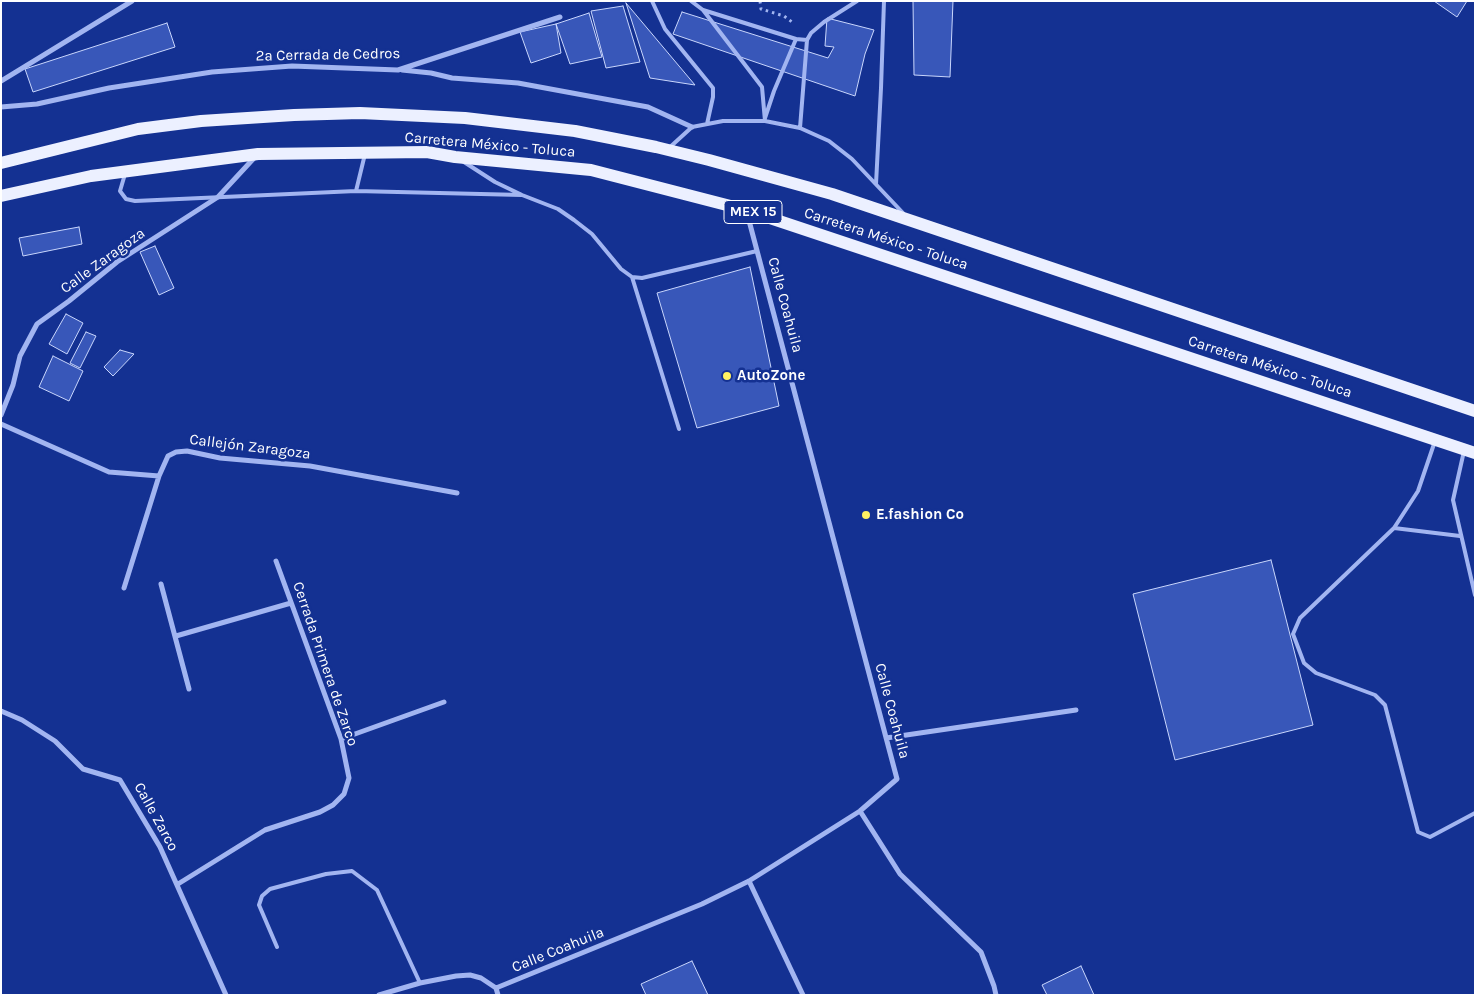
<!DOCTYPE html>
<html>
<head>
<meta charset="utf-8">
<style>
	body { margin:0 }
	#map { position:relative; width:1476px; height:996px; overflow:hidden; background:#143192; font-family:Karla,sans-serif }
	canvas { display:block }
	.frame { position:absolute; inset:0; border:2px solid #fff; pointer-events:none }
</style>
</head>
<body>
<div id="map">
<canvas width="1476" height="996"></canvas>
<div class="frame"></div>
</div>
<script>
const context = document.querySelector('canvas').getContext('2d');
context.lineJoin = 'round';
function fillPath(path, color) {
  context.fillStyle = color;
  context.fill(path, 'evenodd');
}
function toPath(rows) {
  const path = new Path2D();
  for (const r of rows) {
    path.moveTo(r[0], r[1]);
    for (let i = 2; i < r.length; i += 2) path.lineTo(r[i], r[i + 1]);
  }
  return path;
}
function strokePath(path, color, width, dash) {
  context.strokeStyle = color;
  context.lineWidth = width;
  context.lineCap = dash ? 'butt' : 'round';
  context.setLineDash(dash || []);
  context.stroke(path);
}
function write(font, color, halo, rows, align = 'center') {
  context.font = font + ' Karla,sans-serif';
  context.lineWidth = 5;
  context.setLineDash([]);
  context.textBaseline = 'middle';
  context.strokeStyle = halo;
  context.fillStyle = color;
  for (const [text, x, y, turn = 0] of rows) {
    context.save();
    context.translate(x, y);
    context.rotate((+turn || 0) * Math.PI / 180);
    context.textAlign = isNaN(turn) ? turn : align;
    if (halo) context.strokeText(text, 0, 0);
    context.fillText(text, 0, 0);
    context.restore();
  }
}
const building = toPath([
	[913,1,953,1,950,77,914,75,913,1],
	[1434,1,1467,1,1457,17,1434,1],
	[626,3,695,85,650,78,626,3],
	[623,6,640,62,606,68,591,11,623,6],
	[682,12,828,58,834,47,825,46,827,18,874,30,865,54,855,96,673,34,682,12],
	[589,13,602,57,570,64,556,24,589,13],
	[167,23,175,47,33,92,25,69,167,23],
	[556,24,561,53,531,63,520,32,556,24],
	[79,227,82,244,23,256,19,238,79,227],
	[155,246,174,288,159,295,140,252,155,246],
	[750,267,779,406,697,428,657,293,750,267],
	[66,314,83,323,67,354,49,344,66,314],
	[86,332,96,336,80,368,70,363,86,332],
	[120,350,134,354,113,376,104,367,120,350],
	[53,356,83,371,69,401,39,387,53,356],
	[1271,560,1313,725,1175,760,1133,594,1271,560],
	[692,961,708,995,646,995,641,984,692,961],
	[1081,966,1094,995,1047,995,1042,985,1081,966]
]);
fillPath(building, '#3857b9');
strokePath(building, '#c9d6fc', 1);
strokePath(toPath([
	[760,1,761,9,784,16,792,22]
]), '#a2b5f1', 3, [2.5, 4]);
strokePath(toPath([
	[652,1,665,29,713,88,713,97,707,124],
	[691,1,703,10,762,87,765,121],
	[703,10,796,39],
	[765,118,774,91,796,39,807,40],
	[800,128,807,40,811,33,824,22,857,1],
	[669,148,692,127,723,121,765,121,800,128,829,141,852,159,903,213],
	[464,162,495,182,522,195,558,209,574,220,592,234,621,269,632,277,642,278,757,251],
	[125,174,120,191,126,199,135,201,356,191,522,195],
	[876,184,881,88,884,1],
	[356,191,365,154],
	[632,277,679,429],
	[1435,441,1418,491,1394,528,1300,618,1293,634,1304,663,1316,673,1375,695,1385,705,1418,832,1430,837,1475,813],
	[1464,451,1453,500,1475,595],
	[1394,528,1460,536],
	[277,947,259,905,262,896,270,889,326,874,352,871,377,890,420,983]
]), '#a2b5f1', 4);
strokePath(toPath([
	[402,70,431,73,452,78,518,83,648,107,692,127],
	[1,81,132,1],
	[1,107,37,104,109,88,212,72,292,66,398,70,560,17],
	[1,415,13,385,20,356,37,324,69,301,117,262,218,197,255,157],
	[1,424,109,472,159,476],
	[161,584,189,689],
	[124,588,159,476,168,456,176,452,187,451,220,458,310,466,457,493],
	[176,636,291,603],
	[1,711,22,720,55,741,83,769,120,780,160,847,226,995],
	[886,738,1076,710],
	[341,739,444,702],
	[860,811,900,874,981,952,994,986,996,995],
	[749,881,803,995],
	[178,884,265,830,320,812,333,805,344,794,349,778,341,739,276,561],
	[496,988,702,904,749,881,860,811,897,779,747,213],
	[379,995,420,983,456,976,470,975,481,978,496,988,498,995]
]), '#a2b5f1', 5);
strokePath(toPath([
	[1,163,138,129,201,121,294,115,360,113,465,118,575,131,656,147,709,160,832,194,1475,411],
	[1,196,91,176,258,154,427,152,455,157,591,170,746,210,1475,453]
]), '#ecf0ff', 12);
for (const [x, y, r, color] of [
	[727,376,5,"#fff262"],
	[866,515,5,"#fff262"]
]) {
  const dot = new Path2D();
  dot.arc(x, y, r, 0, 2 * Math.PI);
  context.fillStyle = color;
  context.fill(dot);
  strokePath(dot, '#143192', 2);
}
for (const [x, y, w] of [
	[753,212,58]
]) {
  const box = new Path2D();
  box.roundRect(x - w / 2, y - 11.5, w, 23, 4);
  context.fillStyle = '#143192';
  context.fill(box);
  strokePath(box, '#fff', 1);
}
write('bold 14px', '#fff', null, [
	["MEX 15",753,212]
]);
write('15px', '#fff', '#143192', [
	["2a Cerrada de Cedros",328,55,-1],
	["Carretera México - Toluca",490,145,5],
	["Carretera México - Toluca",886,239,18],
	["Calle Zaragoza",103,261,-36],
	["Calle Coahuila",785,305,75],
	["Carretera México - Toluca",1270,367,18],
	["Callejón Zaragoza",250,447,7],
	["Cerrada Primera de Zarco",325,664,71],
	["Calle Coahuila",892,711,75],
	["Calle Zarco",156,817,61],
	["Calle Coahuila",558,950,-22]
]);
write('bold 15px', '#fff', '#143192', [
	["AutoZone",737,376],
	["E.fashion Co",876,515]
], 'left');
</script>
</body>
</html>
